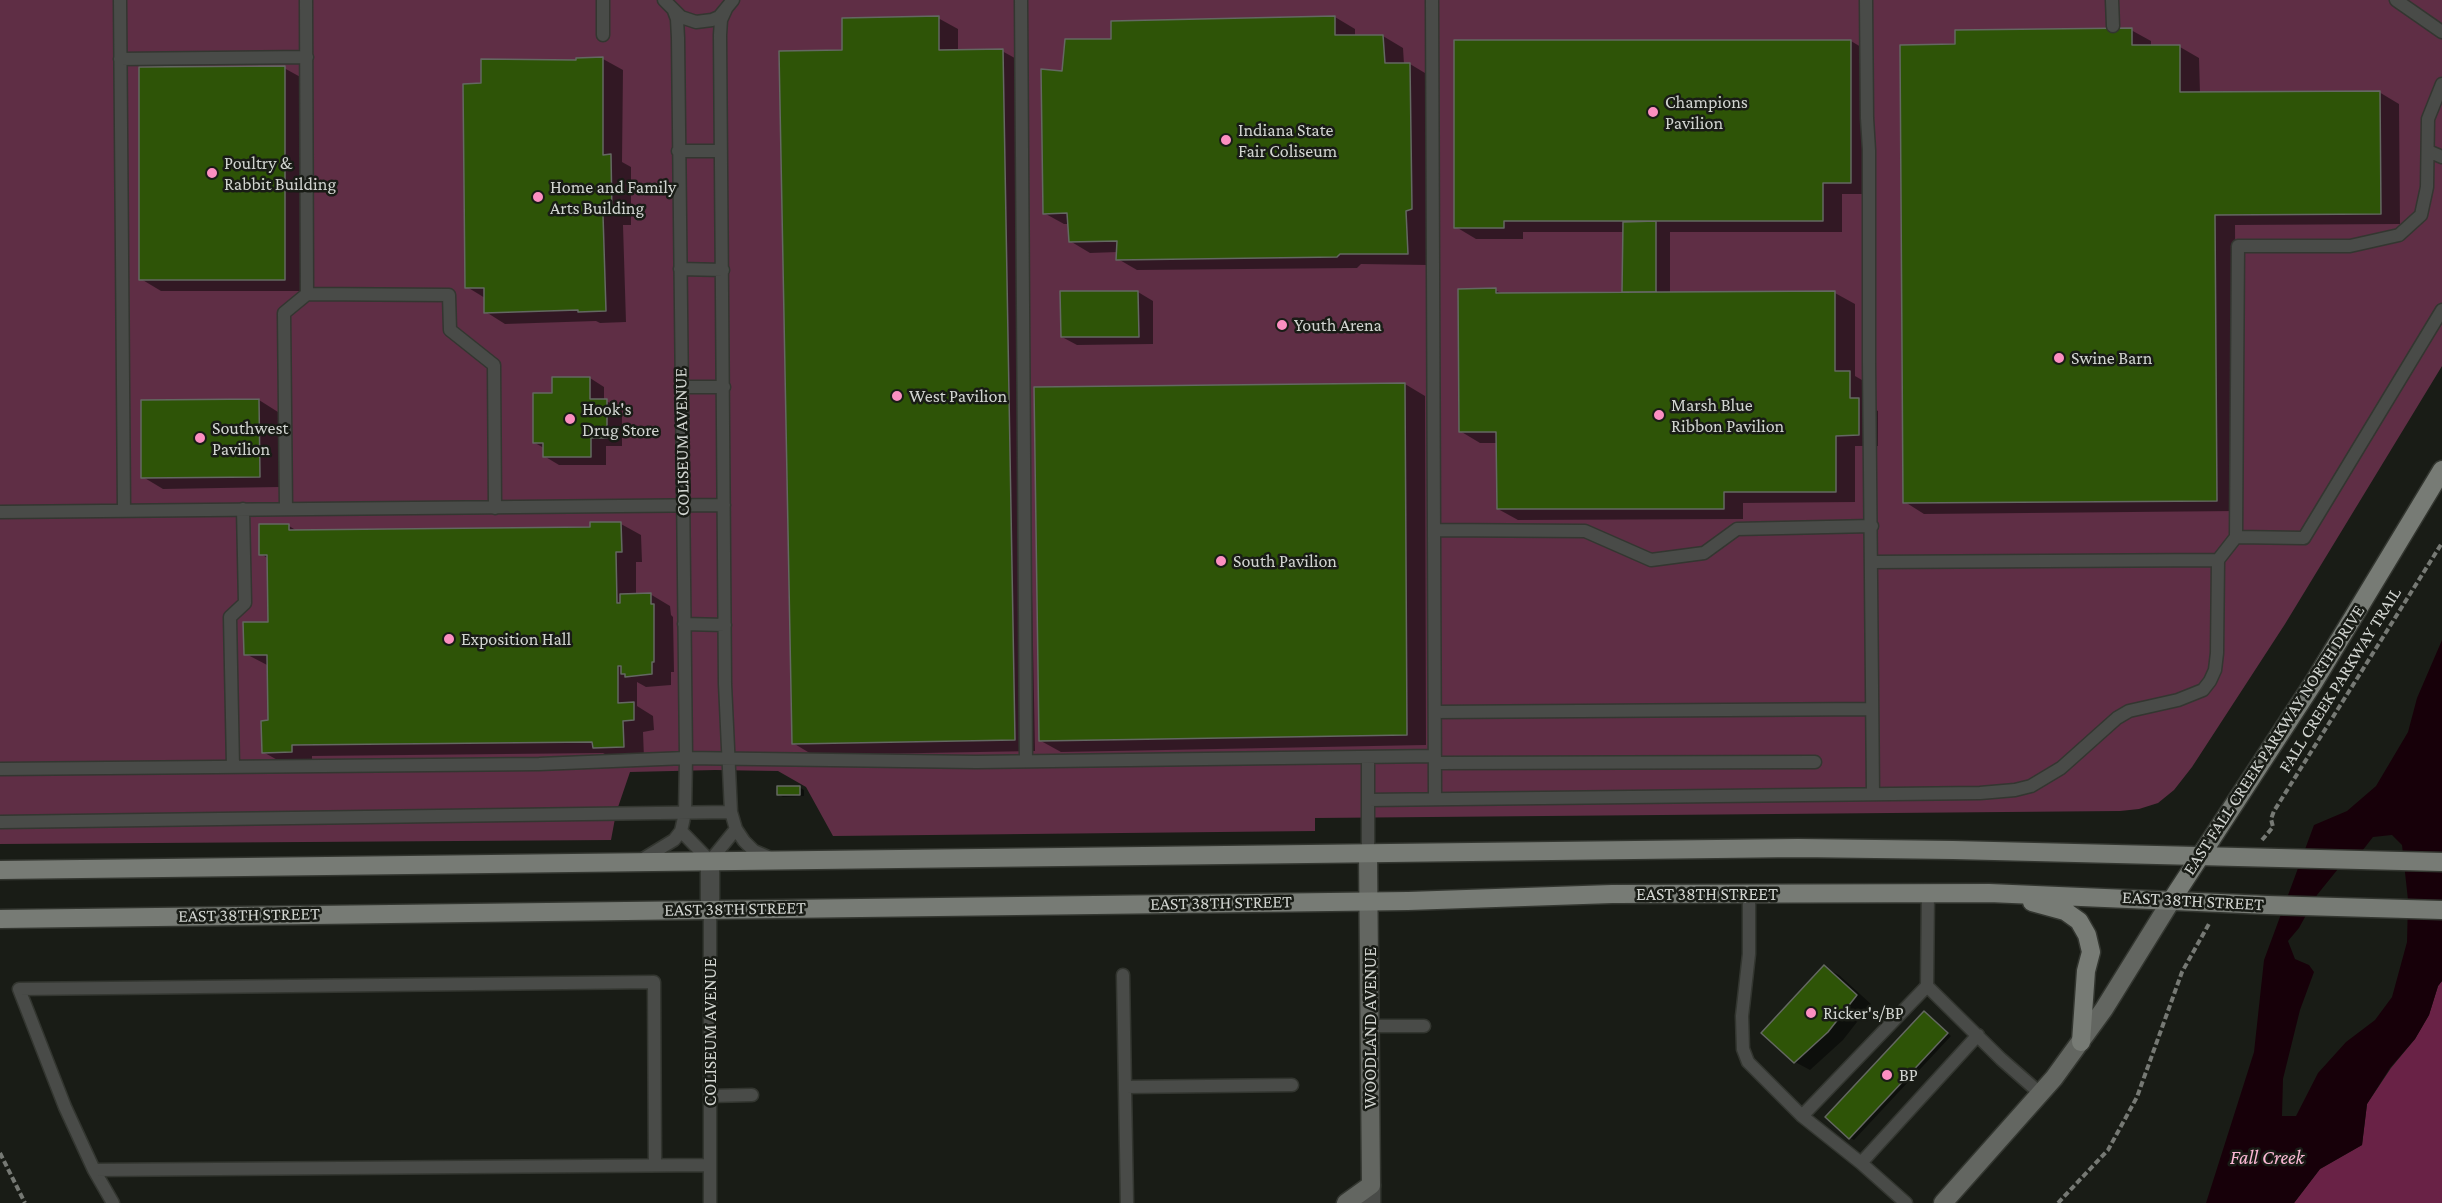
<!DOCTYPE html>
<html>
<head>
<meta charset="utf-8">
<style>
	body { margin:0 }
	canvas { display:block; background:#191c16 }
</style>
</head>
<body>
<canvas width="2442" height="1203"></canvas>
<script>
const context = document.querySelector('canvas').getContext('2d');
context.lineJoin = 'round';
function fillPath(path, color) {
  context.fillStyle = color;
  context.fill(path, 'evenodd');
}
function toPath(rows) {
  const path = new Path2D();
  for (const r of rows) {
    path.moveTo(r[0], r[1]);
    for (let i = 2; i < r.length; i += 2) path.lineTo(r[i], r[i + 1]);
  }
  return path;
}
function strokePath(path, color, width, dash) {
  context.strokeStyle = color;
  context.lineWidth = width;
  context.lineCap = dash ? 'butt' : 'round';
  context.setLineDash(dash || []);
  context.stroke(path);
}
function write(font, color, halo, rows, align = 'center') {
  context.font = font + ' "Crimson Pro",serif';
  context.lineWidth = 5;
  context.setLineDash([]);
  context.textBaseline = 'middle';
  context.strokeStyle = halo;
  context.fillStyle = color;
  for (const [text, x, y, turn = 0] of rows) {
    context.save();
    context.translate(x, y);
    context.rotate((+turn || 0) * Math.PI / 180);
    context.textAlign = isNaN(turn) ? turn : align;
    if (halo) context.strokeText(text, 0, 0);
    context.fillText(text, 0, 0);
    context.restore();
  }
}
fillPath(toPath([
	[0,0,2442,0,2442,366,2285,624,2192,767,2174,790,2158,803,2139,809,2120,811,1315,818,1315,831,833,836,806,787,778,771,715,770,630,772,616,813,611,840,0,844]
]), '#5f2e45');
fillPath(toPath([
	[2442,981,2442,1203,2294,1203,2320,1169,2362,1145,2367,1104,2391,1068,2415,1039,2429,1015,2438,986]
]), '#692246');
fillPath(toPath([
	[2442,640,2442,981,2438,986,2429,1015,2415,1039,2390,1068,2367,1104,2362,1145,2320,1169,2294,1203,2206,1203,2254,1052,2264,960,2314,825,2347,811,2376,786,2408,732,2417,698],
	[2392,835,2402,845,2408,900,2407,942,2392,997,2375,1020,2346,1042,2318,1073,2296,1116,2282,1116,2283,1079,2300,1010,2314,972,2309,965,2295,959,2288,941,2299,928,2317,895,2342,864,2359,855,2373,837]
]), '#170009');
fillPath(toPath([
	[1335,17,1355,29,1355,36,1383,36,1403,48,1404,64,1410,64,1430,76,1431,220,1426,222,1427,265,1361,264,1357,268,1137,270,1118,259,1118,252,1090,253,1070,241,1069,224,1064,224,1044,213,1064,72,1112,41],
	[938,18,958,29,958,51,1002,51,1022,62,1035,751,813,755,793,743,844,52],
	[2131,30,2151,41,2151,47,2180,47,2199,58,2200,93,2379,92,2399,104,2400,224,2235,225,2237,511,1924,514,1905,502,1957,46],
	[1851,41,1871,53,1871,194,1842,194,1842,232,1670,232,1670,294,1835,293,1855,304,1855,376,1869,384,1869,406,1878,411,1878,446,1855,446,1855,502,1743,503,1743,519,1518,520,1498,509,1498,443,1480,443,1460,431,1495,290,1503,294,1628,294,1623,291,1624,232,1523,232,1523,239,1476,239,1456,227],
	[577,59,603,59,623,70,622,162,631,167,631,225,623,225,626,322,600,323,596,321,505,324,486,312,485,298,467,287,483,85,577,61],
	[284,68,304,79,305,291,161,291,141,279],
	[1138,292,1153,301,1153,344,1077,345,1062,337],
	[590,378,604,387,604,400,622,409,622,446,606,446,606,465,559,465,544,456,544,448,535,443,554,394],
	[1405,384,1425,396,1426,745,1061,752,1041,741],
	[259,400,278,412,279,487,163,489,143,477],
	[621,524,641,535,642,562,636,562,636,595,650,594,670,606,671,615,673,617,674,672,671,672,671,685,646,687,637,682,637,706,653,716,654,730,643,732,644,758,614,759,603,753,312,756,312,763,283,763,263,752,269,722,269,666,246,654,269,623,269,559,261,554,289,526,299,532,592,528],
	[799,787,804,790,804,796,783,797,779,795],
	[1824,967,1839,975,1871,1004,1843,1040,1810,1070,1795,1062],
	[1925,1013,1951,1036,1854,1140,1850,1138]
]), '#0007');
const building = toPath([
	[939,16,939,50,1003,49,1015,740,792,744,779,51,842,50,842,18,939,16],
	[1335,16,1335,35,1383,35,1385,63,1410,63,1412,209,1406,211,1408,254,1340,254,1337,257,1116,260,1117,241,1069,242,1067,213,1043,214,1041,69,1062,71,1065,39,1111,39,1111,21,1335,16],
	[2132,28,2132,45,2180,45,2180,92,2380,91,2381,214,2215,215,2217,501,1903,503,1900,45,1955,44,1955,30,2132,28],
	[1454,40,1851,40,1851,183,1823,183,1823,221,1504,221,1504,228,1454,228,1454,40],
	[603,57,603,155,611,154,612,214,603,215,606,311,578,312,578,310,484,313,484,288,465,288,463,84,481,83,481,59,576,60,576,58,603,57],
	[285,66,285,280,139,280,139,67,285,66],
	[1656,221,1656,292,1622,292,1623,222,1656,221],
	[1496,288,1496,293,1835,291,1835,371,1850,371,1850,398,1859,398,1859,435,1836,436,1836,492,1724,492,1724,509,1497,509,1496,432,1459,432,1458,289,1496,288],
	[1060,291,1138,291,1139,337,1061,337,1060,291],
	[552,377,590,377,590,399,607,399,607,438,591,438,591,457,543,457,543,443,533,443,533,393,552,393,552,377],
	[1405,383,1407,735,1039,741,1034,387,1405,383],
	[259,399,260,477,141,478,141,400,259,399],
	[590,522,621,522,622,552,616,552,617,603,620,603,620,594,651,593,651,604,654,604,654,662,652,662,652,674,625,677,625,674,621,674,621,666,618,666,618,703,634,702,634,720,623,721,624,747,593,748,592,742,292,745,292,752,262,753,261,721,268,720,267,655,244,655,243,622,268,622,267,555,259,555,259,524,289,524,289,530,590,527,590,522],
	[777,786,800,786,800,795,777,795,777,786],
	[1824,965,1857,995,1828,1032,1794,1063,1761,1033,1824,965],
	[1924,1011,1948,1033,1849,1139,1825,1117,1924,1011]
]);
fillPath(building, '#2e5407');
strokePath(building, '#646862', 1.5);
const lane = toPath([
	[120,0,124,510],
	[664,0,681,17,696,22,712,20,719,17,733,0],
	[1021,0,1026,761],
	[1432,0,1435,799],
	[1866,0,1867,118,1869,150,1869,363,1873,794],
	[2112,0,2113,26],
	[2396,0,2442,32],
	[726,9,721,20,720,35,725,684,731,812,736,829,744,841,754,851,768,857],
	[603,35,603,0],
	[120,59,307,57],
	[678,151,721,151],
	[2428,151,2442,157],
	[680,269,723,270],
	[307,294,449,295,450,330,494,365,495,508],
	[681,387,724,387],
	[286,509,284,313,307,294,306,0],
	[0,512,724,505],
	[1435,530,1585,531,1651,560,1704,553,1737,529,1872,526],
	[2236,537,2304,538,2442,310],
	[1872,562,2218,560],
	[684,624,725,625],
	[1435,712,1872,709],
	[1368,757,1368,854],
	[1435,763,1815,762],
	[233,766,230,617,245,603,243,509],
	[0,769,539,764,686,758,976,762,1435,756],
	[1368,800,1980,793,2015,790,2031,786,2061,768,2117,718,2129,711,2178,700,2203,690,2210,681,2215,670,2217,653,2218,560,2236,537,2238,246,2350,246,2399,235,2421,215,2427,187,2428,119,2442,84],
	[0,822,731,812],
	[681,831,710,861,736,829],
	[643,859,674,840,681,831,685,813,686,758,678,38,677,19,674,11],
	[1749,893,1749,954,1742,1016,1743,1049,1748,1062,1802,1116,1861,1163,1906,1203],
	[1123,975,1127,1203],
	[1927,986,2001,1059,2042,1095],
	[1370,1026,1424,1026],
	[1125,1087,1292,1085],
	[710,1096,752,1095],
	[1802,1116,1927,986,1928,893],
	[1861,1163,1978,1035],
	[94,1170,710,1165],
	[113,1203,94,1170,65,1107,19,989,654,982,655,1165],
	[710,1203,710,909]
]);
const street = toPath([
	[710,861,710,909],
	[1371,1185,1371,1203]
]);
const secondary = toPath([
	[1346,1203,1371,1185,1368,854],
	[1943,1203,2054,1078,2104,1009,2171,901]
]);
const primary = toPath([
	[0,870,1798,848,1953,850,2442,862],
	[2171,901,2314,682,2442,470],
	[2032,902,2065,911,2079,921,2087,935,2091,952,2086,971,2081,1042],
	[0,919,1408,901,1612,894,1989,893,2267,905,2442,910]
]);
strokePath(lane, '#333630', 15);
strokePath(street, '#333630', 21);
strokePath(secondary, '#333630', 21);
strokePath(primary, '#333630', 21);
strokePath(toPath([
	[2262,840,2273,827,2271,819,2274,811,2442,543],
	[0,1153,25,1203],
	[2058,1203,2108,1150,2137,1097,2182,972,2210,922]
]), '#767974', 4, [6, 3]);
strokePath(lane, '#494b48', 12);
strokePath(street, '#494b48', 18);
strokePath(secondary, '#636661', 18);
strokePath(primary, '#777b75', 18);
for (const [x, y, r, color] of [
	[1653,112,6,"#fc8fc1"],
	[1226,140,6,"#fc8fc1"],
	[212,173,6,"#fc8fc1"],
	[538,197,6,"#fc8fc1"],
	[1282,325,6,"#fc8fc1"],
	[2059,358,6,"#fc8fc1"],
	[897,396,6,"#fc8fc1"],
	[1659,415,6,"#fc8fc1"],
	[570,419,6,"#fc8fc1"],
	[200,438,6,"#fc8fc1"],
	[1221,561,6,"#fc8fc1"],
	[449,639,6,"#fc8fc1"],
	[1811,1013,6,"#fc8fc1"],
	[1887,1075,6,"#fc8fc1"]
]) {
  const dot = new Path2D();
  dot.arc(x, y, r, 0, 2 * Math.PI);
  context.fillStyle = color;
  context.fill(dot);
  strokePath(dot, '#191c16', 2);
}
write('18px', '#d1d4d0', '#191c16', [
	["Champions",1665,102],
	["Pavilion",1665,123],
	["Indiana State",1238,130],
	["Fair Coliseum",1238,151],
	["Poultry &",224,163],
	["Rabbit Building",224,184],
	["Home and Family",550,187],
	["Arts Building",550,208],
	["Youth Arena",1294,325],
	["Swine Barn",2071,358],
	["West Pavilion",909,396],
	["Marsh Blue",1671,405],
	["Ribbon Pavilion",1671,426],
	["Hook's",582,409],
	["Drug Store",582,430],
	["Southwest",212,428],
	["Pavilion",212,449],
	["South Pavilion",1233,561],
	["Exposition Hall",461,639],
	["Ricker's/BP",1823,1013],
	["BP",1899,1075]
], 'left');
write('18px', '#d1d4d0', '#191c16', [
	["COLISEUM AVENUE",682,442,-91],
	["FALL CREEK PARKWAY TRAIL",2340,680,-58],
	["EAST FALL CREEK PARKWAY NORTH DRIVE",2274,740,-57],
	["EAST 38TH STREET",1707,894],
	["EAST 38TH STREET",2193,901,3],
	["EAST 38TH STREET",1221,903,-1],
	["EAST 38TH STREET",735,909,-1],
	["EAST 38TH STREET",249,915,-1],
	["WOODLAND AVENUE",1370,1028,-90],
	["COLISEUM AVENUE",710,1032,-90]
]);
write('italic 20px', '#fbb9d5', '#191c16', [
	["Fall Creek",2267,1158]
]);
</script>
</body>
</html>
